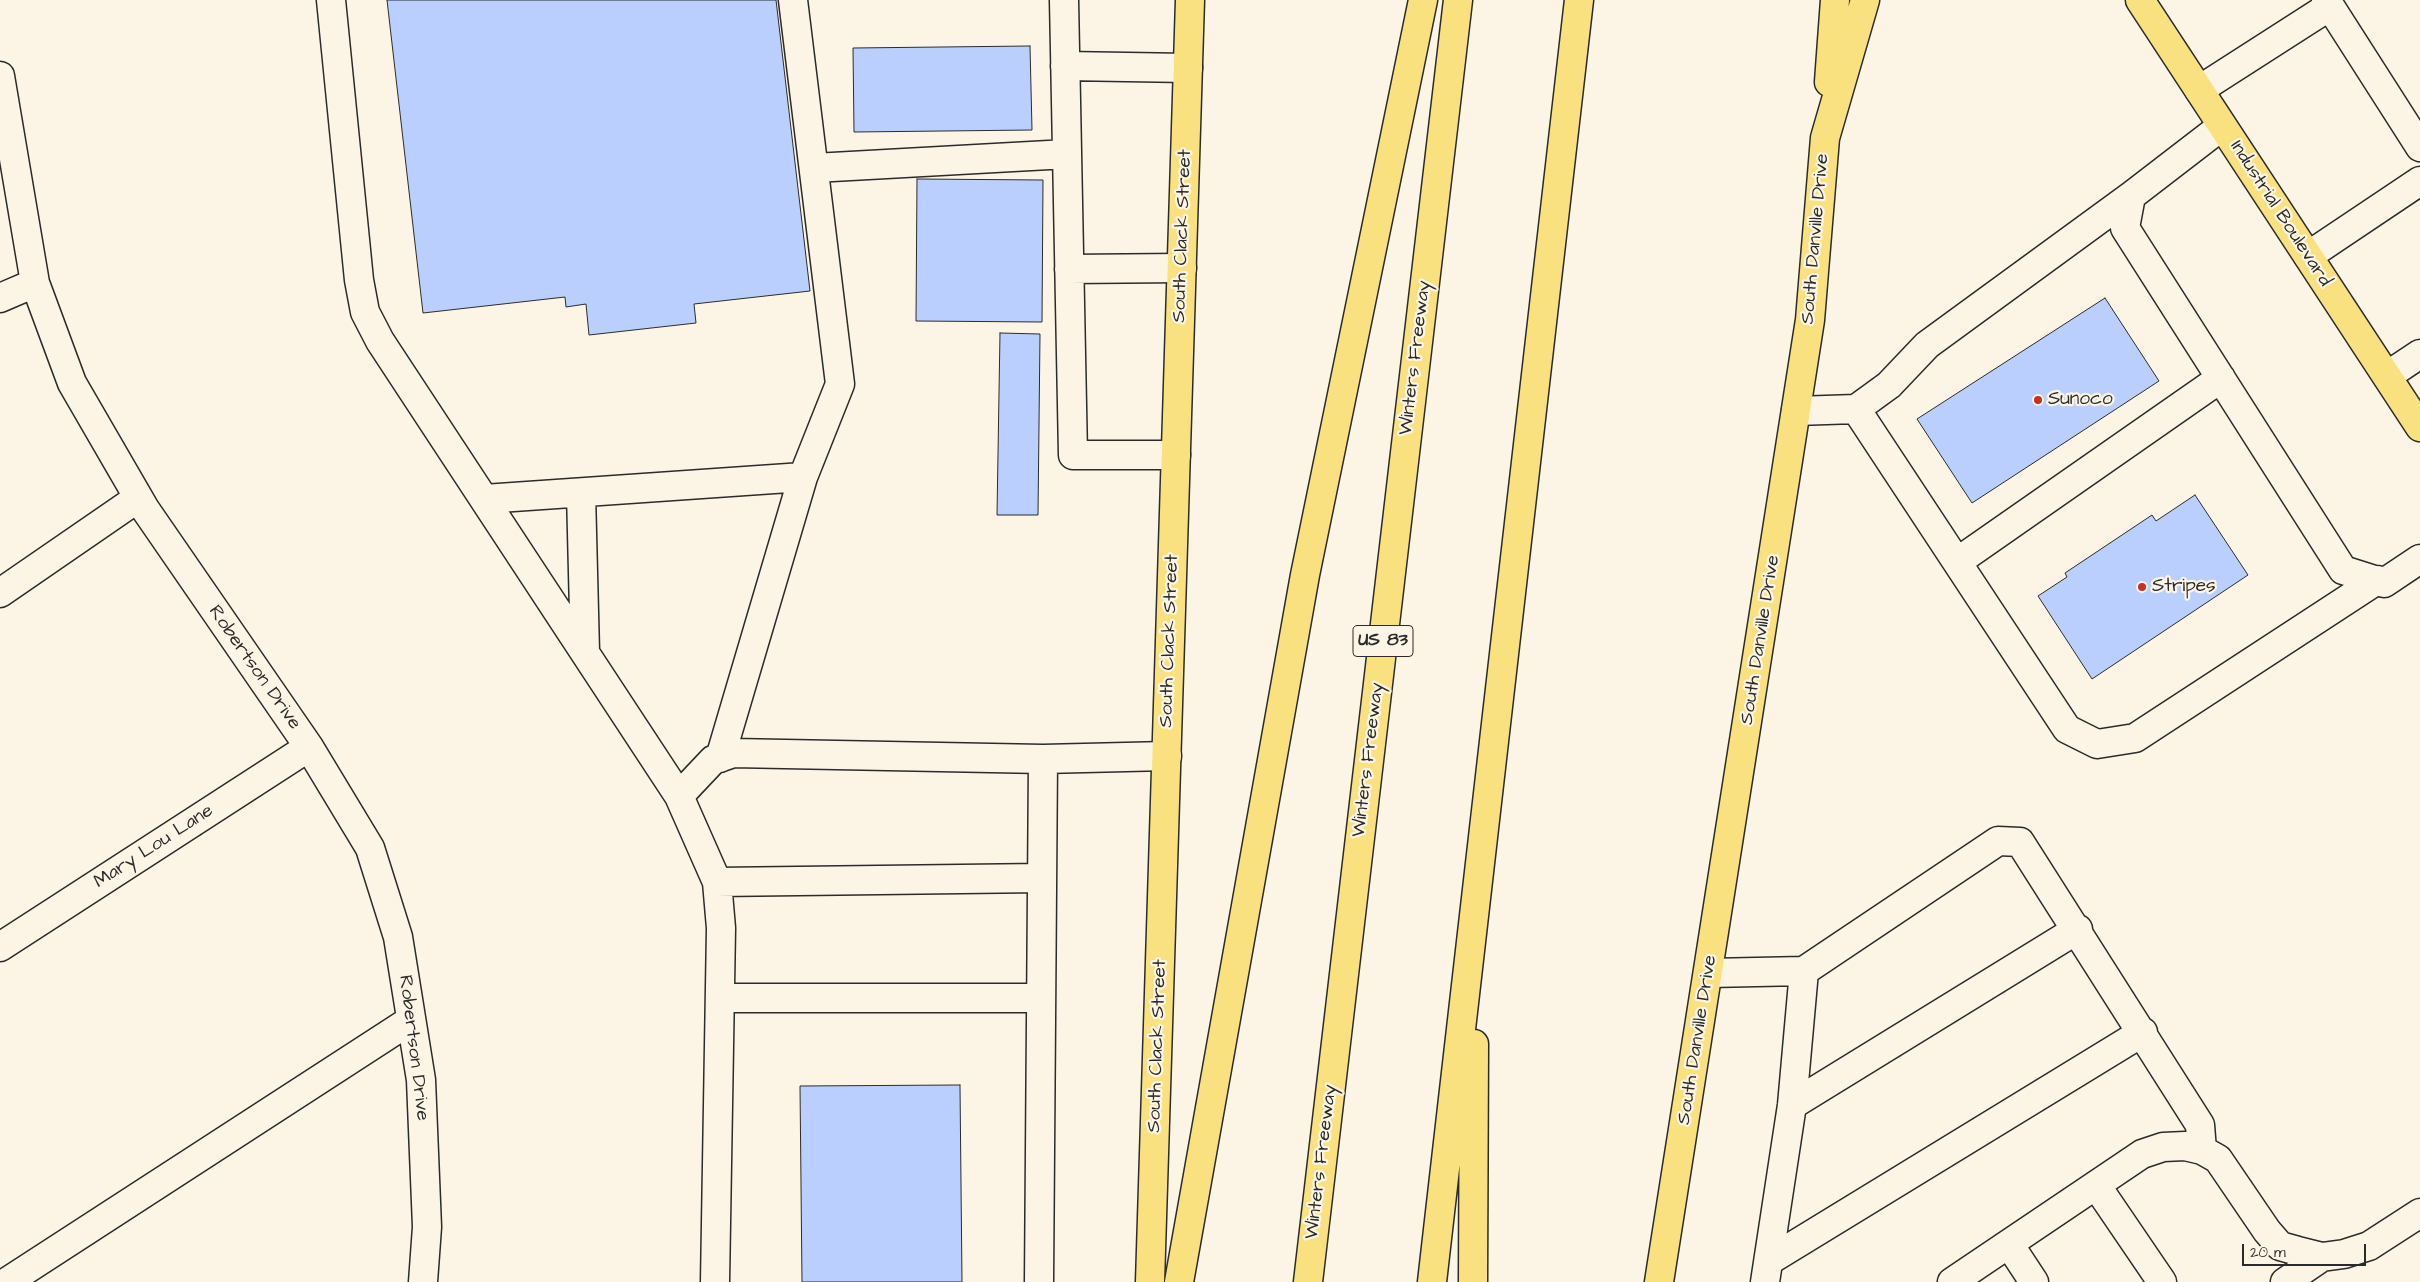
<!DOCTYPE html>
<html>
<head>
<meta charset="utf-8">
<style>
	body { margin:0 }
	#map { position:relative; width:2420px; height:1282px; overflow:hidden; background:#fcf5e5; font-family:"Architects Daughter",sans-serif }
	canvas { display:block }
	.scale { position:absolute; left:2242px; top:1244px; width:124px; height:22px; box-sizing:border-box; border:2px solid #2b2b2b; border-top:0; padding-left:6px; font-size:15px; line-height:18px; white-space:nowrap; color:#2b2b2b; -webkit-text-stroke:4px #fcf5e5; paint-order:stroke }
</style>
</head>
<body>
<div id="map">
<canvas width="2420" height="1282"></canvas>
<div class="scale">20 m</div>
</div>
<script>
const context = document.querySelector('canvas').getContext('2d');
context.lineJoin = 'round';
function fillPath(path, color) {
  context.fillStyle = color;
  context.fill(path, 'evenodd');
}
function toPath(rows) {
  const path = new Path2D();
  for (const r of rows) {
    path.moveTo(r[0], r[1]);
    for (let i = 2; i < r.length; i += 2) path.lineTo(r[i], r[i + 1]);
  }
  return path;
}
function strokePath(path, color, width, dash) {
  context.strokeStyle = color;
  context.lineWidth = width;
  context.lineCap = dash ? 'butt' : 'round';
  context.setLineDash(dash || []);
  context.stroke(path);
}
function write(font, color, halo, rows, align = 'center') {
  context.font = font + ' "Architects Daughter",sans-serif';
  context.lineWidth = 4.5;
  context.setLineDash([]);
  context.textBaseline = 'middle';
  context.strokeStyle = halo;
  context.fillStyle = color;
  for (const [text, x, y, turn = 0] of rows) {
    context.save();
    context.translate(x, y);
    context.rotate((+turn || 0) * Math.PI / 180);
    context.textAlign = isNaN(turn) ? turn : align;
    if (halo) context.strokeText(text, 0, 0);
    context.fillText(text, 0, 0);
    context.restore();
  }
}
const building = toPath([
	[387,0,776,0,810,291,694,304,696,323,589,335,586,304,566,307,565,297,423,313,387,0],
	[1030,46,1032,130,854,132,853,48,1030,46],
	[917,179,1043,180,1042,322,916,321,917,179],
	[2105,298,2159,381,1972,503,1917,419,2105,298],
	[1000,333,1040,334,1038,515,997,515,1000,333],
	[2195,495,2248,575,2092,679,2038,596,2067,577,2065,573,2152,515,2156,521,2195,495],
	[960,1085,962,1282,802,1282,800,1086,960,1085]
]);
fillPath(building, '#bbcffe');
strokePath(building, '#2b2b2b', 1);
const minor = toPath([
	[331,0,359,280,365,312,380,341,679,796,717,882,721,928,715,1282],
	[1064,0,1073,455,1176,455],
	[2326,0,2420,147],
	[1065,66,1188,68],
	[0,76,35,283,72,383,145,509,309,747,370,848,398,937,421,1080,427,1227,423,1282],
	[2199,90,2330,6],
	[2222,126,2131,196,2125,228,2343,570,2384,583,2420,559],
	[814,168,1067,154],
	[2308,256,2420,181],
	[1069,269,1182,268],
	[0,298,35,283],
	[2387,376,2420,354],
	[1856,409,2067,729,2097,744,2135,738,2377,580],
	[1796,411,1856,409,1889,385,1927,345,2131,196],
	[581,493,585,652],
	[484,499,803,477],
	[1957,562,2221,378],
	[0,593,138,498],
	[720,758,803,477,840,384,793,0],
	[679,796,713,760,733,753,1043,759,1167,756],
	[717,882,1042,878],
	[0,947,309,747],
	[1709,973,1804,971,1998,841,2020,842,2200,1125,2202,1150],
	[720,998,1039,998],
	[1792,1105,2078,929],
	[2096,1185,2162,1282],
	[2009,1244,2034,1282],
	[1770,1260,2143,1032],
	[7,1282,411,1020],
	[1039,1282,1043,759],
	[1765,1282,1792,1105,1804,971],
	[1952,1282,2142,1154,2163,1147,2185,1146,2202,1150,2218,1159,2267,1231,2280,1246,2298,1251,2322,1257,2344,1254,2369,1246,2420,1213],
	[2285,1282,2322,1257]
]);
const major = toPath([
	[2140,0,2420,427],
	[1829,82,1835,0],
	[1150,1282,1190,0],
	[1659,1282,1810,320,1825,138,1865,0]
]);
const highway = toPath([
	[1179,1282,1305,575,1423,0],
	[1308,1282,1458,0],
	[1432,1282,1579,0],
	[1473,1282,1474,1044]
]);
strokePath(minor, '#2b2b2b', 31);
strokePath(major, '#2b2b2b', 31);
strokePath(highway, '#2b2b2b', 31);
strokePath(minor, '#fcf5e5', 28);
strokePath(major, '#fae180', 28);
strokePath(highway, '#fae180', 28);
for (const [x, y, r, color] of [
	[2038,400,5,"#c8321e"],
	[2142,587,5,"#c8321e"]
]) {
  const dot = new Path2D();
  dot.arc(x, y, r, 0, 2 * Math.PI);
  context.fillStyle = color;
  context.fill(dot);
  strokePath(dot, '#fcf5e5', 2);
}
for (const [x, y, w] of [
	[1383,641,60]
]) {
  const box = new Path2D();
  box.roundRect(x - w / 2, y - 15.5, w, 31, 4);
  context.fillStyle = '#fcf5e5';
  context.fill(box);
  strokePath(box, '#2b2b2b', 1);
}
write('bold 18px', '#2b2b2b', null, [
	["US 83",1383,641]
]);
write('19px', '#2b2b2b', '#fcf5e5', [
	["Industrial Boulevard",2280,214,57],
	["South Clack Street",1183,236,-88],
	["South Danville Drive",1816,239,-85],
	["Winters Freeway",1416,358,-83],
	["South Danville Drive",1761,640,-81],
	["South Clack Street",1170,641,-88],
	["Robertson Drive",254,668,55],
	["Winters Freeway",1369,760,-83],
	["Mary Lou Lane",154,847,-33],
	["South Danville Drive",1698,1040,-81],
	["South Clack Street",1158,1046,-88],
	["Robertson Drive",413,1048,83],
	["Winters Freeway",1322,1162,-83]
]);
write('19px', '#2b2b2b', '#fcf5e5', [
	["Sunoco",2048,400],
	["Stripes",2152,587]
], 'left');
</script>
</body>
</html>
